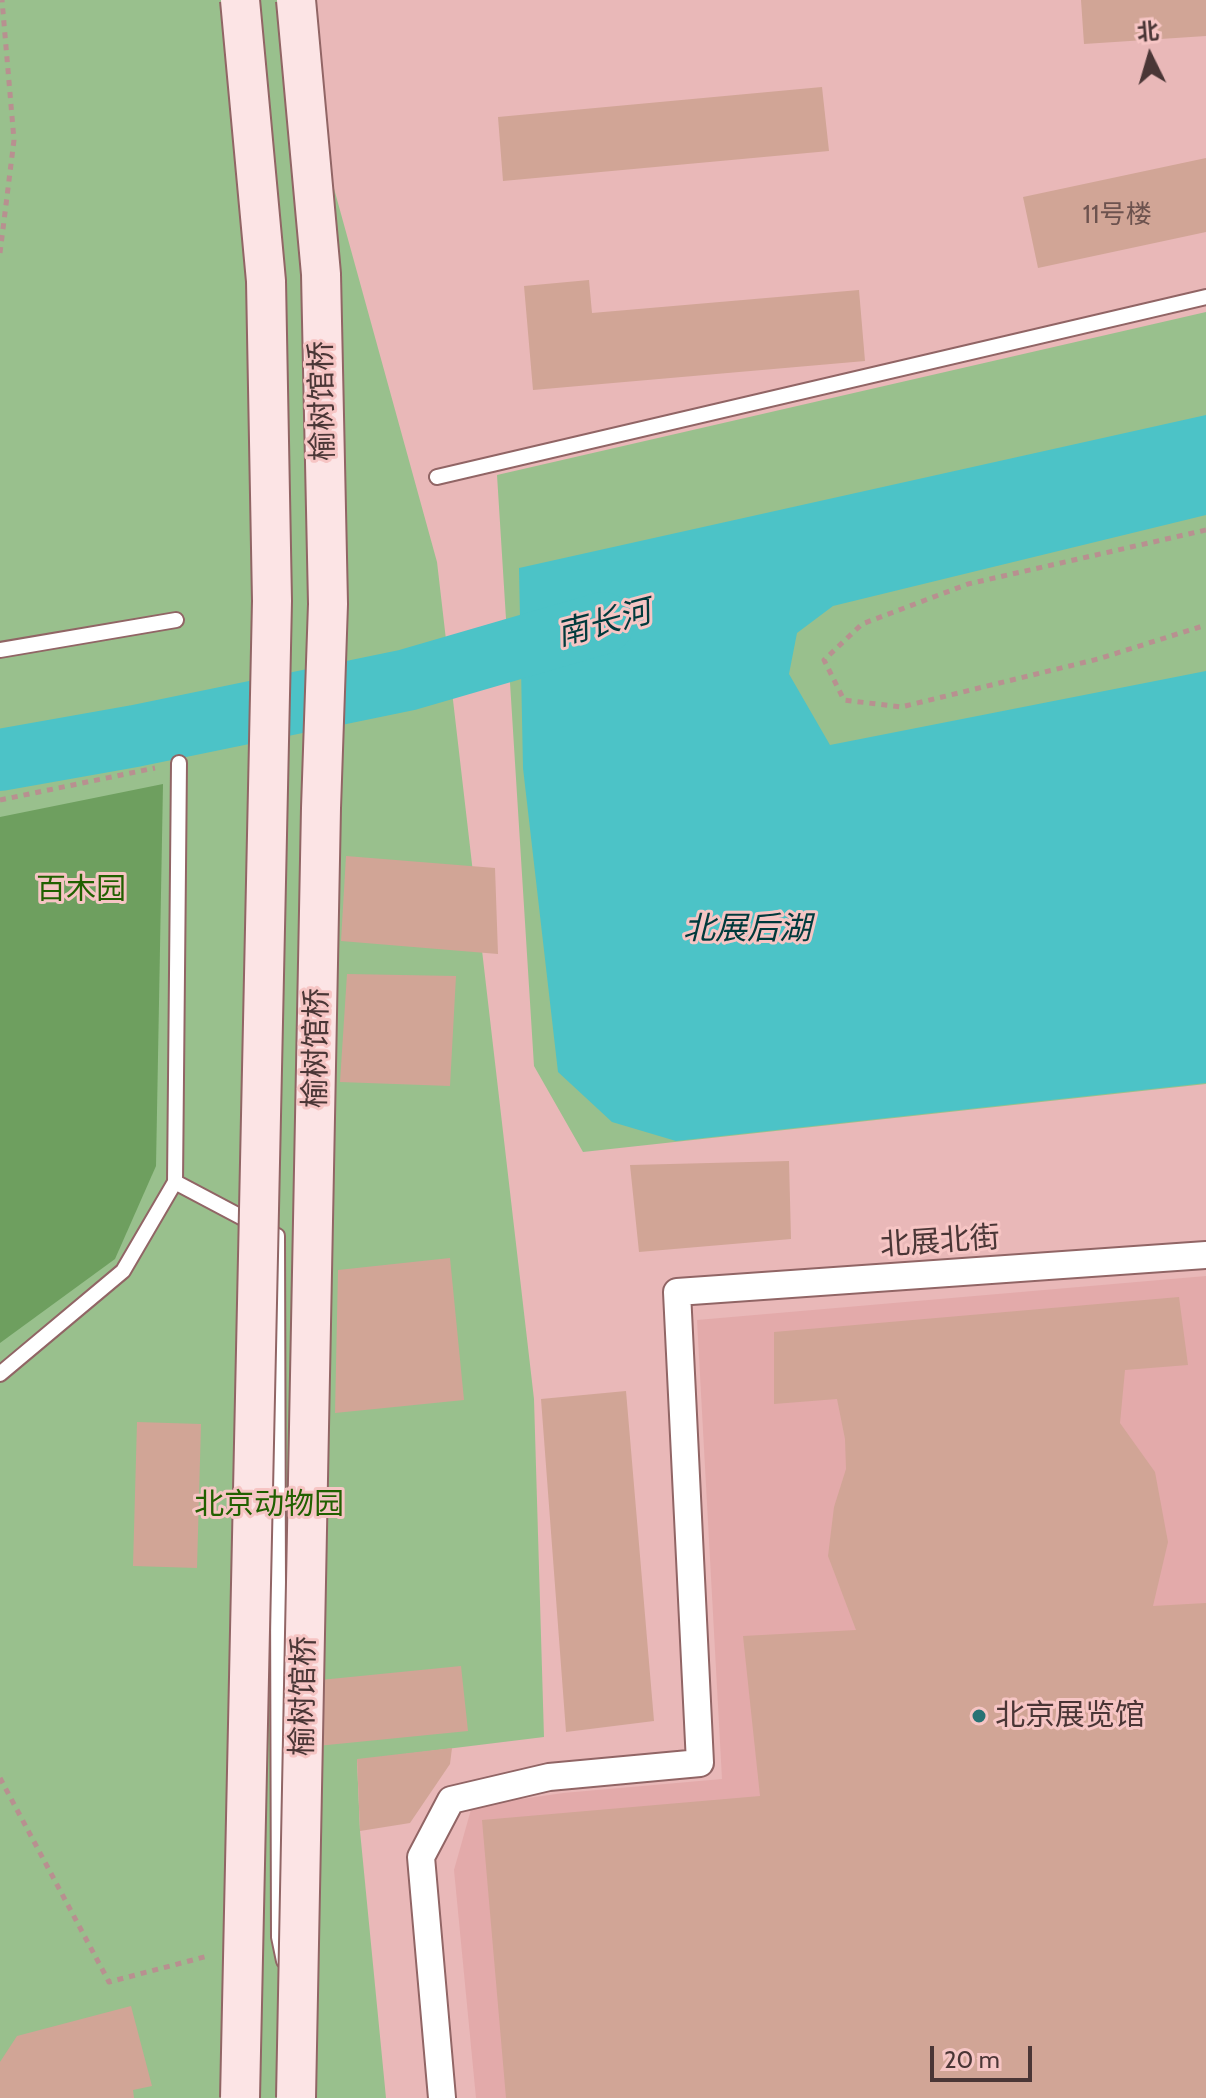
<!DOCTYPE html>
<html>
<head>
<meta charset="utf-8">
<style>
	body { margin:0 }
	#map { position:relative; width:1206px; height:2098px; overflow:hidden; background:#e9b8b8; font-family:Cabin,"Noto Sans SC",sans-serif }
	canvas { display:block }
	.north { position:absolute; left:1110px; top:16px; width:80px; height:80px; -webkit-text-stroke:6px #f6c5c4; paint-order:stroke; rotate:355deg; font-size:22px; font-weight:700; line-height:32px; text-align:center; color:#4a3636 }
	.north::after { content:''; display:block; margin:auto; width:28px; height:36px; background:#4a3636; clip-path:polygon(50% 0,100% 100%,50% 72%,0 100%) }
	.scale { position:absolute; left:930px; top:2046px; width:102px; height:36px; box-sizing:border-box; border:4px solid #4a3636; border-top:0; padding-left:10px; font-size:24px; line-height:28px; white-space:nowrap; color:#4a3636; -webkit-text-stroke:6px #f6c5c4; paint-order:stroke }
</style>
</head>
<body>
<div id="map">
<canvas width="1206" height="2098"></canvas>
<div class="north">北</div>
<div class="scale">20 m</div>
</div>
<script>
const context = document.querySelector('canvas').getContext('2d');
context.lineJoin = 'round';
function fillPath(path, color) {
  context.fillStyle = color;
  context.fill(path, 'evenodd');
}
function toPath(rows) {
  const path = new Path2D();
  for (const r of rows) {
    path.moveTo(r[0], r[1]);
    for (let i = 2; i < r.length; i += 2) path.lineTo(r[i], r[i + 1]);
  }
  return path;
}
function strokePath(path, color, width, dash) {
  context.strokeStyle = color;
  context.lineWidth = width;
  context.lineCap = dash ? 'butt' : 'round';
  context.setLineDash(dash || []);
  context.stroke(path);
}
function write(font, color, halo, rows, align = 'center') {
  context.font = font + ' Cabin,"Noto Sans SC",sans-serif';
  context.lineWidth = 6;
  context.setLineDash([]);
  context.textBaseline = 'middle';
  context.strokeStyle = halo;
  context.fillStyle = color;
  for (const [text, x, y, turn = 0] of rows) {
    context.save();
    context.translate(x, y);
    context.rotate((+turn || 0) * Math.PI / 180);
    context.textAlign = isNaN(turn) ? turn : align;
    if (halo) context.strokeText(text, 0, 0);
    context.fillText(text, 0, 0);
    context.restore();
  }
}
fillPath(toPath([
	[1206,1276,1206,2098,476,2098,454,1870,472,1806,563,1793,722,1779,697,1320]
]), '#e3aaaa');
fillPath(toPath([
	[0,0,282,0,437,562,534,1399,544,1737,357,1760,360,1831,386,2098,0,2098],
	[1206,312,1206,1084,583,1152,534,1066,497,475]
]), '#99c08d');
fillPath(toPath([
	[163,784,156,1166,115,1259,0,1343,0,817]
]), '#6e9f5f');
fillPath(toPath([
	[1206,415,1206,515,833,606,797,633,789,674,830,745,1206,671,1206,1083,676,1141,612,1122,558,1072,523,768,519,568]
]), '#4cc3c7');
strokePath(toPath([
	[0,760,135,736,407,680,603,623]
]), '#4cc3c7', 62);
fillPath(toPath([
	[1081,0,1206,0,1206,36,1084,44],
	[822,87,829,151,503,181,498,117],
	[1206,158,1206,232,1038,268,1023,197],
	[589,280,592,313,859,290,865,361,533,390,524,286],
	[346,856,495,868,498,954,341,941],
	[347,974,456,976,450,1086,340,1082],
	[789,1161,791,1239,639,1252,630,1165],
	[450,1258,464,1400,335,1413,338,1270],
	[1179,1297,1188,1365,1125,1370,1120,1423,1155,1472,1168,1542,1153,1606,1206,1603,1206,2098,506,2098,482,1820,760,1796,743,1636,856,1630,828,1556,834,1507,846,1469,845,1439,837,1399,774,1404,774,1332],
	[626,1391,654,1721,566,1732,541,1399],
	[137,1422,201,1424,197,1568,133,1566],
	[461,1666,468,1731,307,1747,300,1682],
	[452,1748,450,1764,410,1823,360,1831,357,1759],
	[131,2006,152,2086,133,2090,134,2098,0,2098,0,2062,17,2036]
]), '#d1a596');
const lane = toPath([
	[437,477,1206,297],
	[0,650,176,620],
	[175,1182,277,1236,279,1937,284,1961],
	[0,1374,123,1271,175,1182,179,763]
]);
const street = toPath([
	[442,2098,421,1857,451,1800,549,1777,700,1763,677,1292,1206,1255]
]);
strokePath(lane, '#916565', 18);
strokePath(street, '#916565', 30);
strokePath(toPath([
	[0,253,14,140,2,0],
	[1206,530,968,584,862,624,824,660,844,700,901,707,1098,659,1206,625],
	[0,800,155,768],
	[0,1778,109,1982,208,1956]
]), '#b89090', 5, [6, 6]);
strokePath(lane, '#fff', 14);
strokePath(street, '#fff', 26);
const secondaryBridge = toPath([
	[296,0,321,274,328,604,321,808,296,2098],
	[240,2098,272,601,266,281,240,0]
]);
strokePath(secondaryBridge, '#916565', 42, []);
strokePath(secondaryBridge, '#fce4e5', 38);
for (const [x, y, r, color] of [
	[979,1716,8,"#287375"]
]) {
  const dot = new Path2D();
  dot.arc(x, y, r, 0, 2 * Math.PI);
  context.fillStyle = color;
  context.fill(dot);
  strokePath(dot, '#f6c5c4', 3);
}
write('26px', '#6c524e', null, [
	["11号楼",1117,215]
]);
write('30px', '#4a3636', '#f6c5c4', [
	["榆树馆桥",323,401,-91],
	["榆树馆桥",317,1048,-89],
	["北展北街",940,1242,-4],
	["榆树馆桥",304,1696,-89]
]);
write('30px', '#216000', '#f6c5c4', [
	["百木园",81,890],
	["北京动物园",269,1505]
]);
write('30px', '#4a3636', '#f6c5c4', [
	["北京展览馆",995,1716]
], 'left');
write('italic 32px', '#003a3c', '#f6c5c4', [
	["南长河",604,624,-15],
	["北展后湖",747,930]
]);
</script>
</body>
</html>
